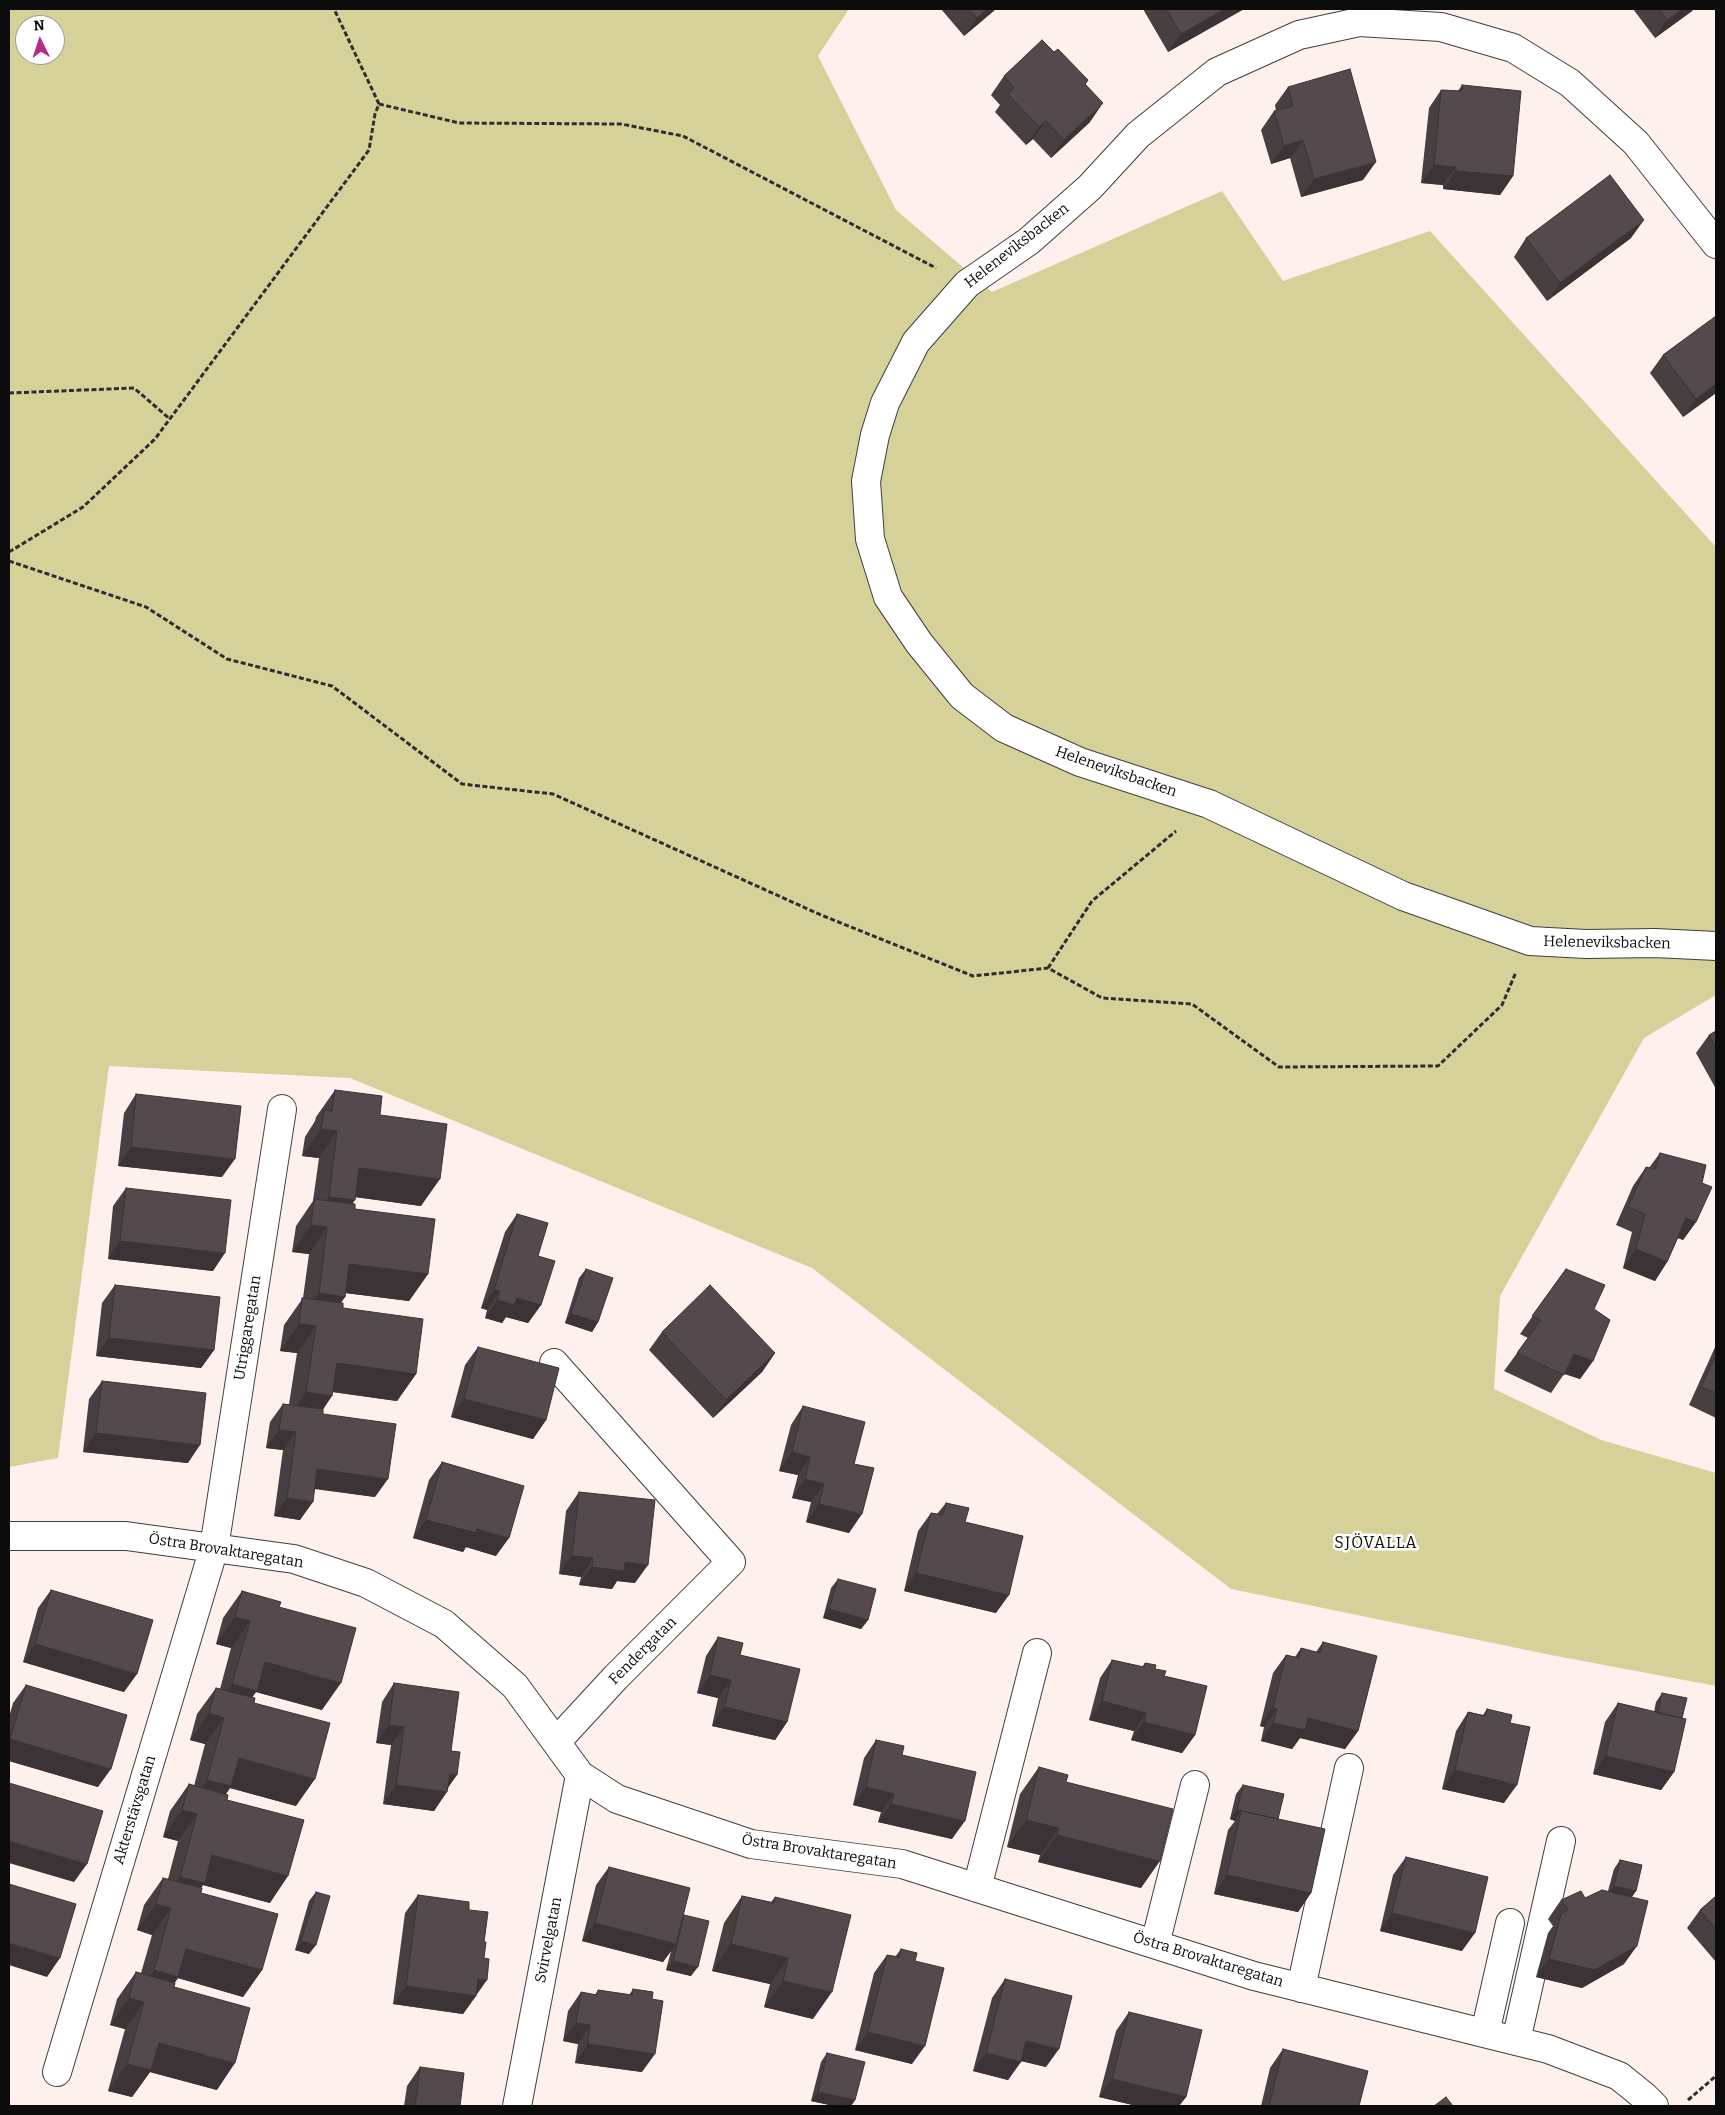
<!DOCTYPE html>
<html>
<head>
<meta charset="utf-8">
<style>
	body { margin:0 }
	#map { position:relative; width:1725px; height:2115px; overflow:hidden; background:#fef0ed; font-family:Bitter,serif }
	canvas { display:block }
	.frame { position:absolute; inset:0; border:10px solid #0c0c0c; pointer-events:none }
	.north { position:absolute; left:15px; top:15px; width:50px; height:50px; box-sizing:border-box; background:#fff; border:1px solid #9e9e9e; border-radius:50%; rotate:356deg; font-size:14px; font-weight:700; line-height:20px; text-align:center; color:#0c0c0c }
	.north::after { content:''; display:block; margin:auto; width:18px; height:22px; background:#b52c88; clip-path:polygon(50% 0,100% 100%,50% 72%,0 100%) }
</style>
</head>
<body>
<div id="map">
<canvas width="1725" height="2115"></canvas>
<div class="frame"></div>
<div class="north">N</div>
</div>
<script>
const context = document.querySelector('canvas').getContext('2d');
context.lineJoin = 'round';
function fillPath(path, color) {
  context.fillStyle = color;
  context.fill(path, 'evenodd');
}
function toPath(rows) {
  const path = new Path2D();
  for (const r of rows) {
    path.moveTo(r[0], r[1]);
    for (let i = 2; i < r.length; i += 2) path.lineTo(r[i], r[i + 1]);
  }
  return path;
}
function strokePath(path, color, width, dash) {
  context.strokeStyle = color;
  context.lineWidth = width;
  context.lineCap = dash ? 'butt' : 'round';
  context.setLineDash(dash || []);
  context.stroke(path);
}
function write(font, color, halo, rows, align = 'center') {
  context.font = font + ' Bitter,serif';
  context.lineWidth = 5;
  context.setLineDash([]);
  context.textBaseline = 'middle';
  context.strokeStyle = halo;
  context.fillStyle = color;
  for (const [text, x, y, turn = 0] of rows) {
    context.save();
    context.translate(x, y);
    context.rotate((+turn || 0) * Math.PI / 180);
    context.textAlign = isNaN(turn) ? turn : align;
    if (halo) context.strokeText(text, 0, 0);
    context.fillText(text, 0, 0);
    context.restore();
  }
}
fillPath(toPath([
	[9,9,849,9,818,56,896,210,992,292,1222,191,1283,281,1430,231,1716,547,1716,995,1644,1038,1500,1296,1494,1389,1601,1440,1716,1473,1716,1686,1551,1655,1231,1589,812,1268,350,1078,109,1066,58,1458,9,1467],
	[25,25,55,25,55,55,25,55]
]), '#d6d199');
const minor = toPath([
	[1716,244,1636,143,1570,83,1513,48,1441,27,1359,22,1299,35,1217,72,1138,135,1090,187,1029,241,967,284,916,342,885,403,875,435,866,481,870,539,888,597,919,643,962,696,1004,728,1080,762,1209,804,1403,896,1530,941,1586,944,1655,943,1716,946],
	[554,1363,731,1562,616,1677,556,1742],
	[9,1536,126,1536,294,1559,366,1583,444,1624,515,1686,580,1775,617,1799,751,1844,902,1864,1254,1976,1548,2049,1619,2076,1645,2097,1654,2106],
	[977,1888,1037,1653],
	[1155,1944,1195,1785],
	[1301,1988,1349,1768],
	[1485,2033,1510,1923],
	[1516,2041,1561,1841],
	[57,2072,214,1548,282,1109],
	[517,2106,580,1775]
]);
strokePath(minor, '#3f3f3f', 30);
strokePath(toPath([
	[379,104,459,123,621,124,683,136,936,268],
	[9,393,134,388,170,419],
	[9,552,83,507,155,439,369,150,375,114,379,104,334,9],
	[9,561,146,607,227,659,332,686,462,784,553,794,821,915,973,976,1048,968,1102,998,1192,1004,1279,1067,1438,1066,1502,1005,1516,972],
	[1048,968,1092,901,1176,831],
	[1688,2100,1716,2076]
]), '#2e2e2e', 3, [5, 2.5]);
strokePath(minor, '#fff', 28);
fillPath(toPath([
	[941,9,996,9,964,36],
	[1143,9,1244,9,1168,52],
	[1633,9,1693,9,1692,11,1655,38],
	[1054,52,1088,80,1085,85,1090,122,1051,158,1033,139,1026,145,995,112,1000,105,991,95,1004,76],
	[1462,85,1513,176,1500,195,1443,189,1443,185,1421,183,1429,108,1441,90,1458,91],
	[1288,87,1363,180,1301,197,1290,158,1271,164,1261,130,1274,111,1276,111,1275,105],
	[1526,238,1631,238,1547,301,1514,257],
	[1716,316,1716,393,1683,417,1650,373,1663,355],
	[1716,1031,1716,1089,1696,1053,1709,1035],
	[335,1090,380,1115,421,1206,355,1197,352,1204,355,1209,428,1274,409,1301,345,1293,345,1297,340,1303,343,1308,416,1374,397,1401,333,1392,323,1409,323,1414,375,1497,314,1489,300,1520,274,1516,283,1450,266,1448,270,1422,283,1404,289,1404,297,1353,280,1351,284,1325,303,1298,309,1254,292,1252,296,1226,313,1201,319,1158,302,1156,305,1137,315,1121,316,1117],
	[136,1094,222,1177,118,1166,124,1113],
	[1660,1153,1702,1183,1696,1222,1683,1240,1678,1238,1667,1262,1655,1281,1623,1268,1632,1232,1616,1225,1633,1186,1646,1167,1649,1168],
	[126,1188,213,1271,108,1259,113,1206],
	[517,1214,538,1256,541,1305,528,1323,506,1317,502,1323,485,1318,487,1310,481,1308,505,1232],
	[586,1269,598,1322,592,1332,565,1323,579,1278],
	[1566,1269,1594,1309,1593,1361,1580,1379,1564,1374,1551,1393,1504,1371,1528,1338,1520,1334],
	[115,1285,214,1350,201,1368,96,1356,102,1303],
	[662,1332,775,1353,762,1372,713,1418,649,1350],
	[1716,1345,1716,1418,1689,1405],
	[478,1347,546,1420,533,1439,451,1417,465,1365],
	[102,1381,188,1463,83,1452,89,1399],
	[803,1406,854,1464,849,1533,806,1522,811,1502,792,1498,798,1475,779,1471,791,1425],
	[442,1462,496,1556,466,1547,463,1552,413,1538,429,1480],
	[579,1492,635,1583,617,1581,612,1589,579,1585,581,1577,559,1574,566,1511],
	[946,1503,965,1522,996,1613,904,1591,918,1531,931,1513,937,1514],
	[838,1579,868,1620,861,1629,823,1618,831,1588],
	[51,1590,124,1692,23,1662,38,1608],
	[242,1591,279,1607,322,1710,256,1692,252,1697,254,1703,296,1806,230,1788,226,1794,227,1800,270,1903,203,1885,201,1888,201,1893,262,1970,243,1997,178,1978,175,1982,174,1987,217,2090,150,2072,132,2097,108,2091,125,2029,110,2025,117,1999,136,1972,141,1973,152,1935,137,1930,144,1905,163,1878,168,1879,178,1841,163,1837,170,1811,189,1784,194,1786,205,1744,190,1740,197,1714,216,1688,220,1689,231,1648,216,1644,223,1618],
	[718,1637,740,1655,787,1722,775,1740,712,1726,718,1698,697,1693,706,1656],
	[1323,1642,1358,1731,1345,1749,1300,1738,1292,1749,1261,1741,1264,1727,1260,1726,1273,1673,1286,1655,1295,1657,1301,1648,1316,1652],
	[1112,1660,1142,1667,1145,1663,1164,1676,1195,1735,1182,1753,1131,1740,1134,1731,1089,1720,1100,1678],
	[394,1683,451,1751,448,1788,434,1811,383,1804,391,1745,376,1743,382,1702],
	[26,1685,98,1787,9,1761,9,1717,13,1703],
	[1662,1693,1682,1718,1674,1772,1661,1790,1593,1774,1605,1722,1618,1703,1654,1712,1656,1702],
	[1487,1709,1510,1723,1504,1803,1442,1789,1456,1731,1468,1712,1483,1715],
	[876,1740,902,1755,952,1839,878,1822,881,1812,853,1805,864,1758],
	[1039,1767,1066,1782,1141,1888,1038,1862,1040,1855,1007,1847,1020,1794],
	[1243,1785,1278,1819,1311,1893,1298,1912,1214,1894,1228,1830,1235,1821,1230,1819,1236,1794],
	[1406,1857,1462,1951,1380,1931,1393,1875],
	[1620,1860,1636,1891,1632,1897,1624,1964,1582,1988,1536,1977,1548,1933,1553,1926,1548,1919,1561,1900,1585,1898,1608,1891,1614,1869],
	[609,1867,683,1917,684,1915,691,1976,666,1970,671,1951,663,1962,582,1941,596,1885],
	[316,1892,309,1954,295,1950,309,1901],
	[418,1895,469,1910,476,1994,476,1996,463,2014,393,2004,405,1913],
	[742,1896,771,1902,775,1897,813,2019,764,2007,770,1984,712,1971,724,1923],
	[1716,1896,1716,1962,1687,1928,1700,1910],
	[901,1949,915,1961,912,2064,855,2050,874,1973,887,1955,895,1957],
	[1005,1979,1046,2067,1021,2061,1008,2080,973,2071,992,1998],
	[633,1989,642,2072,575,2063,578,2044,563,2041,568,2011,581,1992,595,1995,598,1990,629,1995],
	[1129,2012,1186,2097,1179,2106,1137,2106,1099,2097,1116,2031],
	[1283,2049,1359,2106,1261,2106,1270,2068],
	[827,2053,855,2100,851,2106,834,2106,811,2101,821,2062],
	[420,2067,460,2106,404,2106,407,2086]
]), '#483f41');
fillPath(toPath([
	[987,9,996,9,964,36,977,18],
	[1225,9,1244,9,1168,52,1181,34],
	[1683,9,1693,9,1692,11,1655,38,1667,20],
	[1103,103,1090,122,1051,158,1064,140],
	[1046,121,1033,139,1026,145,1039,127],
	[1303,140,1290,158,1271,164,1284,146],
	[1376,162,1363,180,1301,197,1314,179],
	[1434,165,1456,167,1443,185,1421,183],
	[1456,171,1513,176,1500,195,1443,189],
	[1644,220,1631,238,1547,301,1560,283],
	[1716,384,1716,393,1683,417,1696,399],
	[321,1129,337,1131,319,1158,302,1156],
	[131,1147,235,1159,222,1177,118,1166],
	[359,1168,440,1179,421,1206,340,1195],
	[329,1197,355,1200,336,1227,312,1221],
	[1686,1218,1696,1222,1683,1240,1673,1236],
	[311,1225,327,1227,309,1254,292,1252],
	[120,1241,225,1253,213,1271,108,1259],
	[1636,1249,1667,1262,1655,1281,1623,1268],
	[349,1264,428,1274,409,1301,330,1291],
	[494,1290,500,1291,487,1310,481,1308],
	[319,1293,345,1297,326,1324,300,1320],
	[517,1298,541,1305,528,1323,506,1317,502,1323,485,1318,497,1300],
	[571,1314,598,1322,592,1332,565,1323],
	[299,1324,316,1326,297,1353,280,1351],
	[109,1338,214,1350,201,1368,96,1356],
	[775,1353,762,1372,713,1418,726,1400],
	[1574,1354,1593,1361,1580,1379,1561,1372],
	[337,1363,416,1374,397,1401,318,1390],
	[306,1392,332,1396,314,1423,287,1419],
	[464,1399,546,1420,533,1439,451,1417],
	[279,1430,296,1432,283,1450,266,1448],
	[96,1433,200,1445,188,1463,83,1452],
	[792,1452,810,1457,798,1475,779,1471],
	[317,1469,388,1479,375,1497,304,1487],
	[805,1479,824,1484,811,1502,792,1498],
	[287,1498,313,1502,300,1520,274,1516],
	[819,1504,862,1514,849,1533,806,1522],
	[426,1520,477,1529,509,1538,496,1556,466,1547,463,1552,413,1538],
	[572,1556,593,1558,581,1577,559,1574],
	[625,1562,648,1565,635,1583,617,1581,612,1589,579,1585,592,1567],
	[916,1573,1009,1595,996,1613,904,1591],
	[829,1609,868,1620,861,1629,823,1618],
	[235,1617,250,1621,231,1648,216,1644],
	[35,1644,137,1674,124,1692,23,1662],
	[265,1662,341,1683,322,1710,256,1692,238,1718,214,1711,232,1684],
	[710,1675,731,1680,718,1698,697,1693],
	[1102,1701,1146,1713,1134,1731,1089,1720],
	[724,1707,787,1722,775,1740,712,1726],
	[1273,1707,1277,1709,1264,1727,1260,1726],
	[209,1713,224,1718,205,1744,190,1740],
	[1308,1718,1358,1731,1345,1749,1300,1738,1292,1749,1261,1741,1273,1723],
	[1144,1722,1195,1735,1182,1753,1131,1740],
	[389,1725,404,1727,391,1745,376,1743],
	[10,1739,111,1769,98,1787,9,1761,9,1740],
	[1606,1756,1674,1772,1661,1790,1593,1774],
	[239,1758,315,1779,296,1806,230,1788,212,1813,188,1807,207,1780],
	[1455,1770,1517,1785,1504,1803,1442,1789],
	[450,1774,457,1775,445,1792,447,1792,434,1811,383,1804,396,1785],
	[866,1787,894,1794,881,1812,853,1805],
	[891,1804,965,1821,952,1839,878,1822],
	[182,1810,197,1814,178,1841,163,1837],
	[1237,1810,1241,1811,1235,1821,1230,1819],
	[1026,1820,1059,1828,1040,1855,1007,1847],
	[1057,1835,1160,1861,1141,1888,1038,1862],
	[9,1841,87,1864,74,1882,9,1863],
	[212,1855,288,1876,270,1903,203,1885,186,1910,161,1904,180,1877],
	[1227,1875,1311,1893,1298,1912,1214,1894],
	[1614,1886,1636,1891,1629,1900,1607,1895],
	[156,1904,171,1908,152,1935,137,1930],
	[1392,1913,1475,1933,1462,1951,1380,1931],
	[595,1923,676,1944,663,1962,582,1941],
	[301,1941,316,1945,309,1954,295,1950],
	[9,1943,60,1958,47,1977,9,1965],
	[731,1944,788,1958,770,1984,712,1971],
	[1637,1946,1624,1964,1582,1988,1536,1977,1549,1959],
	[186,1949,262,1970,243,1997,178,1978,160,2004,135,1997,154,1970],
	[673,1961,698,1967,691,1976,666,1970],
	[478,1979,487,1980,463,2014,393,2004,406,1986],
	[783,1981,832,1992,813,2019,764,2007],
	[129,1998,144,2002,125,2029,110,2025],
	[576,2023,590,2025,578,2044,563,2041],
	[868,2032,925,2046,912,2064,855,2050],
	[1026,2041,1059,2049,1046,2067,1013,2059],
	[159,2043,235,2063,217,2090,150,2072,132,2097,108,2091,127,2064],
	[588,2044,655,2054,642,2072,575,2063],
	[986,2053,1021,2062,1008,2080,973,2071],
	[1112,2079,1186,2097,1179,2106,1137,2106,1099,2097],
	[818,2092,855,2100,851,2106,834,2106,811,2101]
]), '#3b3335');
const building = toPath([
	[969,9,987,9,977,18,969,9],
	[1166,9,1225,9,1181,34,1166,9],
	[1659,9,1683,9,1667,20,1659,9],
	[1042,40,1054,52,1058,49,1088,80,1085,84,1103,103,1064,140,1046,121,1039,127,1008,94,1014,88,1004,76,1042,40],
	[1350,69,1376,162,1314,179,1303,140,1284,146,1274,111,1293,106,1288,87,1350,69],
	[1462,85,1521,91,1513,176,1456,171,1456,167,1434,165,1441,90,1462,91,1462,85],
	[1610,175,1644,220,1560,283,1526,238,1610,175],
	[1716,316,1716,384,1696,399,1663,355,1716,316],
	[1716,1031,1716,1048,1709,1035,1716,1031],
	[335,1090,382,1096,380,1115,447,1124,440,1179,359,1168,355,1200,329,1197,337,1131,321,1129,324,1110,332,1111,335,1090],
	[136,1094,241,1106,235,1159,131,1147,136,1094],
	[1660,1153,1706,1165,1702,1183,1712,1187,1696,1222,1686,1218,1667,1262,1636,1249,1645,1214,1628,1207,1646,1167,1655,1169,1660,1153],
	[126,1188,231,1200,225,1253,120,1241,126,1188],
	[314,1199,355,1204,355,1209,435,1219,428,1274,349,1264,345,1297,319,1293,327,1227,311,1225,314,1199],
	[517,1214,548,1223,538,1256,555,1261,541,1305,517,1298,514,1305,497,1300,500,1291,494,1290,517,1214],
	[586,1269,613,1278,598,1322,571,1314,586,1269],
	[1566,1269,1605,1285,1594,1309,1610,1320,1593,1361,1574,1354,1564,1375,1517,1353,1541,1320,1532,1316,1566,1269],
	[115,1285,220,1297,214,1350,109,1338,115,1285],
	[710,1285,775,1353,726,1400,662,1332,710,1285],
	[302,1298,343,1303,343,1308,423,1319,416,1374,337,1363,332,1396,306,1392,316,1326,299,1324,302,1298],
	[478,1347,559,1368,546,1420,464,1399,478,1347],
	[1716,1355,1716,1393,1701,1387,1716,1355],
	[102,1381,206,1393,200,1445,96,1433,102,1381],
	[283,1404,323,1409,323,1414,396,1424,388,1479,317,1469,313,1502,287,1498,296,1432,279,1430,283,1404],
	[803,1406,865,1422,854,1464,874,1468,862,1514,819,1504,824,1484,805,1479,810,1457,792,1452,803,1406],
	[442,1462,524,1486,509,1538,477,1529,476,1533,426,1520,442,1462],
	[579,1492,655,1500,648,1565,625,1562,624,1571,592,1567,593,1558,572,1556,579,1492],
	[946,1503,969,1508,965,1522,1023,1536,1009,1595,916,1573,931,1513,943,1515,946,1503],
	[838,1579,876,1589,868,1620,829,1609,838,1579],
	[51,1590,153,1620,137,1674,35,1644,51,1590],
	[242,1591,281,1602,279,1607,356,1628,341,1683,265,1662,257,1691,232,1684,250,1621,235,1617,242,1591],
	[718,1637,743,1643,740,1655,800,1669,787,1722,724,1707,731,1680,710,1675,718,1637],
	[1323,1642,1377,1656,1358,1731,1308,1718,1305,1730,1273,1723,1277,1709,1273,1707,1286,1655,1299,1658,1301,1648,1320,1653,1323,1642],
	[1112,1660,1144,1667,1145,1663,1156,1665,1155,1669,1166,1671,1164,1676,1207,1686,1195,1735,1144,1722,1146,1713,1102,1701,1112,1660],
	[394,1683,459,1692,451,1751,460,1752,457,1775,450,1774,447,1792,396,1785,404,1727,389,1725,394,1683],
	[26,1685,127,1715,111,1769,10,1739,26,1685],
	[216,1688,255,1698,254,1703,330,1723,315,1779,239,1758,231,1786,207,1780,224,1718,209,1713,216,1688],
	[1662,1693,1687,1698,1682,1718,1658,1713,1662,1693],
	[1618,1703,1686,1719,1674,1772,1606,1756,1618,1703],
	[1487,1709,1512,1715,1510,1723,1530,1727,1517,1785,1455,1770,1468,1712,1485,1716,1487,1709],
	[876,1740,904,1746,902,1755,976,1772,965,1821,891,1804,894,1794,866,1787,876,1740],
	[1039,1767,1068,1775,1066,1782,1173,1809,1160,1861,1057,1835,1059,1828,1026,1820,1039,1767],
	[9,1783,103,1811,87,1864,9,1841,9,1783],
	[189,1784,228,1795,227,1800,304,1820,288,1876,212,1855,205,1883,180,1877,197,1814,182,1810,189,1784],
	[1243,1785,1284,1794,1278,1819,1237,1810,1243,1785],
	[1241,1811,1325,1829,1311,1893,1227,1875,1241,1811],
	[1406,1857,1488,1877,1475,1933,1392,1913,1406,1857],
	[1620,1860,1642,1865,1636,1891,1614,1886,1620,1860],
	[609,1867,690,1888,676,1944,595,1923,609,1867],
	[163,1878,202,1888,201,1893,278,1914,262,1970,186,1949,178,1977,154,1970,171,1908,156,1904,163,1878],
	[9,1884,76,1904,60,1958,9,1943,9,1884],
	[1602,1890,1648,1901,1637,1946,1595,1970,1549,1959,1561,1914,1568,1910,1561,1900,1581,1891,1585,1898,1602,1890],
	[316,1892,330,1896,316,1945,301,1941,316,1892],
	[418,1895,469,1902,469,1910,488,1912,484,1942,486,1942,484,1958,489,1959,487,1980,478,1979,476,1996,406,1986,418,1895],
	[742,1896,774,1903,775,1897,851,1915,832,1992,783,1981,788,1958,731,1944,742,1896],
	[1716,1896,1716,1929,1700,1910,1716,1896],
	[684,1915,709,1921,698,1967,673,1961,684,1915],
	[901,1949,917,1953,915,1961,944,1968,925,2046,868,2032,887,1955,899,1957,901,1949],
	[136,1972,175,1983,174,1987,250,2008,235,2063,159,2043,151,2070,127,2064,144,2002,129,1998,136,1972],
	[1005,1979,1072,1996,1059,2049,1026,2041,1021,2062,986,2053,1005,1979],
	[633,1989,653,1992,652,1999,663,2001,655,2054,588,2044,590,2025,576,2023,581,1992,597,1995,598,1990,632,1995,633,1989],
	[1129,2012,1202,2030,1186,2097,1112,2079,1129,2012],
	[1283,2049,1368,2071,1359,2106,1269,2106,1283,2049],
	[827,2053,865,2062,855,2100,818,2092,827,2053],
	[420,2067,464,2073,460,2106,415,2106,420,2067],
	[1446,2097,1453,2106,1434,2106,1446,2097]
]);
fillPath(building, '#54494c');
strokePath(building, '#3b3335', 1);
write('15px', '#0c0c0c', '#fff', [
	["Heleneviksbacken",1017,246,-38],
	["Heleneviksbacken",1116,772,19],
	["Heleneviksbacken",1607,943,1],
	["Utriggaregatan",248,1328,-81],
	["Östra Brovaktaregatan",226,1551,9],
	["Fendergatan",643,1651,-45],
	["Akterstävsgatan",135,1810,-73],
	["Östra Brovaktaregatan",819,1852,9],
	["Svirvelgatan",549,1940,-79],
	["Östra Brovaktaregatan",1208,1960,17]
]);
context.letterSpacing = '1px';
write('16px', '#0c0c0c', '#fff', [
	["SJÖVALLA",1376,1544]
]);
context.letterSpacing = '0px';
</script>
</body>
</html>
